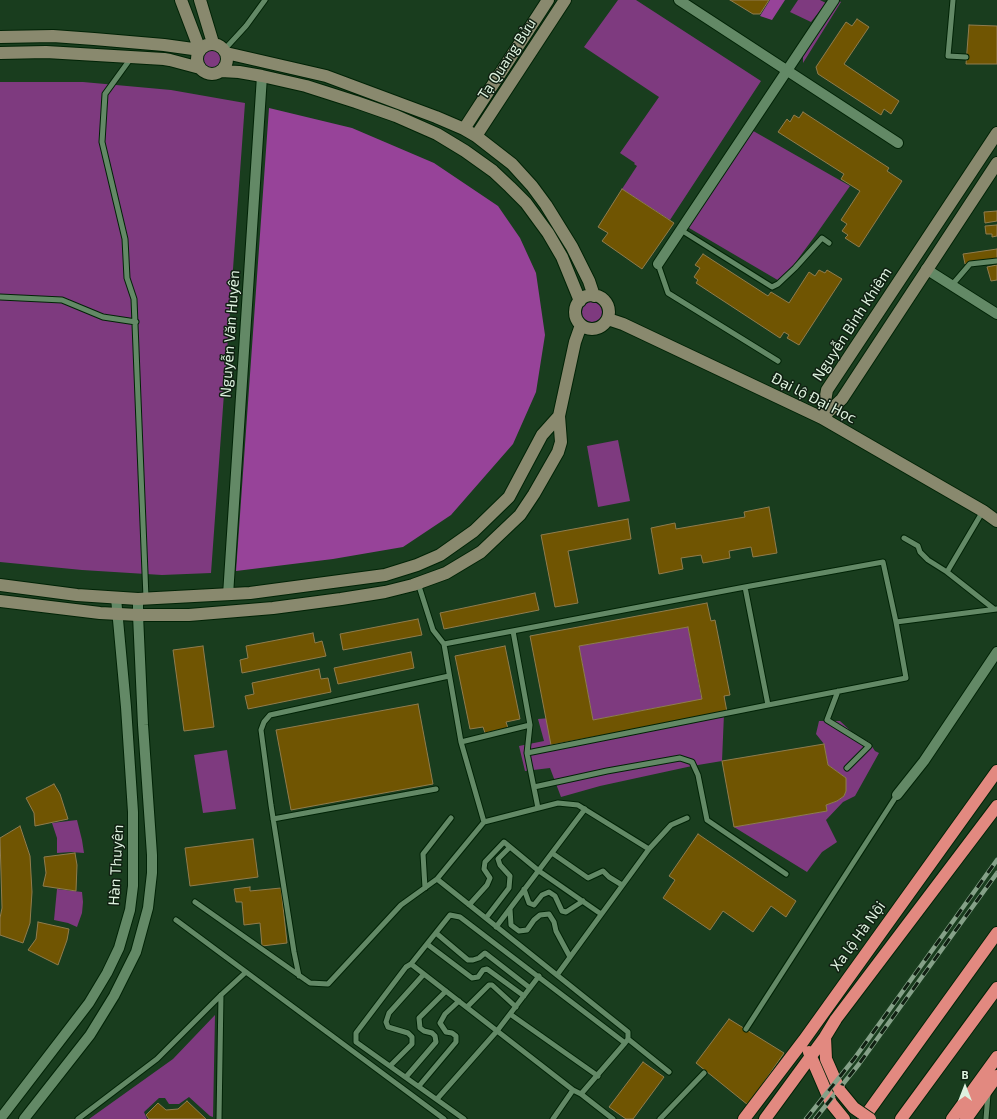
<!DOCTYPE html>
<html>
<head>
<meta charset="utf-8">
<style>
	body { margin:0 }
	#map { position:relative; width:997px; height:1119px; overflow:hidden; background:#193d1e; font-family:"Exo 2",sans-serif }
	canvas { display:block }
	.north { position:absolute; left:945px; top:1067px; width:40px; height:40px; -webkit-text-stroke:3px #102012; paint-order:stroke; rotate:0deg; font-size:11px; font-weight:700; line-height:16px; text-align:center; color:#def2df }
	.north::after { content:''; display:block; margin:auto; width:14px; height:18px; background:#def2df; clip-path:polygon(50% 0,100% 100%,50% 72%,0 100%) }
</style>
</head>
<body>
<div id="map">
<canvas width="997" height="1119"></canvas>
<div class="north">B</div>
</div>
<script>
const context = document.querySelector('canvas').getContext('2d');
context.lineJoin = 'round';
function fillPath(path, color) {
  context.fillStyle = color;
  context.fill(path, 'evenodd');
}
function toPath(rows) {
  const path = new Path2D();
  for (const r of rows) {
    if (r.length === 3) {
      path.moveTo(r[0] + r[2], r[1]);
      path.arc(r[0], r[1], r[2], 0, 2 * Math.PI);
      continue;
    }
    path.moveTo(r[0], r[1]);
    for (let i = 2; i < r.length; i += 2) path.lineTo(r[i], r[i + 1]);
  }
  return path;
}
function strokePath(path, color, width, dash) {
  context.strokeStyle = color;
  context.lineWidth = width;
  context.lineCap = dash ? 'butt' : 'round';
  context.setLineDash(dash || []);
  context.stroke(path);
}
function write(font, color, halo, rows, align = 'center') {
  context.font = font + ' "Exo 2",sans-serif';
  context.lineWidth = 3;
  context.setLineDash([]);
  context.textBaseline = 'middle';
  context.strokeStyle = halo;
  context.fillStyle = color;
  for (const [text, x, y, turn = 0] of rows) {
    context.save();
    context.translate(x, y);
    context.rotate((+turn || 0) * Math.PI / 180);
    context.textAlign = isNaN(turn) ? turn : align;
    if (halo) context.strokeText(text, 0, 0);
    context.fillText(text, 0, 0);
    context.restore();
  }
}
fillPath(toPath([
	[618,0,636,0,761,81,670,220,622,189,637,166,634,164,635,163,620,153,659,97,584,47],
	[798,0,820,0,826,3,811,22,790,12],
	[837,0,841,2,803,63,803,51],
	[212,59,12],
	[0,82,83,82,171,90,245,103,211,573,162,575,82,570,0,562],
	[748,128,850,186,815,236,781,282,684,225],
	[592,313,12],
	[618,440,630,501,598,507,587,446],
	[688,627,701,696,725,690,722,761,692,766,600,786,561,797,550,768,525,771,519,746,544,741,538,719,562,717,562,736,665,706,593,720,579,646],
	[819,721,840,721,854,734,869,742,875,751,879,753,855,796,843,802,826,820,837,842,822,852,807,872,734,827,827,811,826,805,837,801,844,796,846,791,846,778,828,765,824,744,816,734],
	[227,750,236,809,203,813,194,755],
	[77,820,82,840,84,853,71,852,57,853,57,838,52,823],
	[57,889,82,892,83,902,82,913,77,927,68,923,54,920],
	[215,1015,213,1117,210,1116,189,1097,179,1104,169,1104,165,1098,159,1098,144,1112,147,1119,89,1119,173,1059]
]), '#7e3a7f');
fillPath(toPath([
	[770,0,785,0,772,20,760,16],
	[269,108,352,128,434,163,498,206,520,238,536,273,545,335,536,392,513,444,451,515,403,547,333,559,236,571]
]), '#974399');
const building = toPath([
	[730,0,769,0,760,14,753,14,730,0],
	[857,19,869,27,844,64,899,101,891,114,884,109,881,115,818,74,816,67,846,22,852,26,857,19],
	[969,25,997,26,997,64,966,64,969,25],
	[803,112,889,168,887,171,902,181,859,247,845,238,848,235,842,231,847,224,841,220,860,191,841,179,844,174,778,132,787,119,790,122,794,115,799,118,803,112],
	[622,189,674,223,642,269,602,241,608,233,598,227,622,189],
	[997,211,997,221,985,223,984,212,997,211],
	[997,225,997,236,992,237,992,234,986,234,985,226,997,225],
	[997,249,997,259,965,264,963,254,997,249],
	[703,254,768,296,771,292,789,303,809,272,815,276,819,270,825,273,827,270,842,279,799,345,787,338,789,335,784,332,780,338,696,283,698,280,694,277,700,268,695,265,703,254],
	[997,265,997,280,991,281,987,267,997,265],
	[769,507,777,553,753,557,751,547,729,551,730,558,703,563,701,555,681,558,683,569,659,574,651,528,675,523,676,529,745,517,744,512,769,507],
	[628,519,631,539,568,551,578,603,555,607,541,535,628,519],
	[535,593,539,610,444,629,440,613,535,593],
	[707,603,711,621,715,620,730,695,724,696,727,712,551,745,530,636,707,603],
	[688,627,702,699,593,720,579,646,688,627],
	[418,619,422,635,343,650,340,634,418,619],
	[313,633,315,643,322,641,326,656,242,673,240,660,248,658,246,646,313,633],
	[203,646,214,727,184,731,173,650,203,646],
	[505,646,520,719,506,722,508,728,485,733,483,727,470,729,455,656,505,646],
	[411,652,414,668,338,684,334,668,411,652],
	[319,669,321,679,328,678,331,692,248,709,245,696,254,694,252,683,319,669],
	[418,704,433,784,291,810,276,730,418,704],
	[824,744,828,765,846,778,846,791,844,796,837,801,826,805,827,811,734,827,722,761,824,744],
	[54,784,60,794,68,819,35,826,34,813,26,798,54,784],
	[20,826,30,856,32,892,30,923,23,943,0,935,0,918,2,908,0,838,20,826],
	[698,834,796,901,786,917,771,906,753,932,723,911,710,930,663,898,675,880,669,876,698,834],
	[253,839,258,877,190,886,185,848,253,839],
	[75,853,77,865,76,891,43,886,46,873,44,857,75,853],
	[250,887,250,891,281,888,287,943,262,946,260,923,244,925,242,902,236,902,234,889,250,887],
	[38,922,69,929,67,940,58,965,28,950,36,939,38,922],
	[729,1019,784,1053,748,1105,696,1063,729,1019],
	[643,1062,664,1077,633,1119,626,1119,609,1107,643,1062],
	[187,1101,206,1119,149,1119,146,1115,158,1103,166,1110,178,1109,187,1101]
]);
fillPath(building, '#705502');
strokePath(building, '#907c4e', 1);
const lane = toPath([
	[953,0,948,56,966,57],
	[224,50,246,26,265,0],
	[131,58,105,94,102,142,125,239,127,278,134,299,146,598],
	[681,230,772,287,778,284,795,268,822,238,829,243],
	[658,264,668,293,778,361],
	[952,285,970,264,997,261],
	[0,297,62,300,103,317,136,322],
	[983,511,947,572,994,609],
	[904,538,918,546,920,552,928,560,947,572],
	[418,583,433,630,444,644],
	[896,622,883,562,745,587,768,705,906,678,896,622,997,609],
	[838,691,827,720,869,746,847,768],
	[530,725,527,753,538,808],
	[461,742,530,725,513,631],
	[527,753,768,705],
	[534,787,607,771,680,758,692,762,698,775,707,820,786,874],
	[273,819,436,789],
	[484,822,461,742,444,644,745,587],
	[649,849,671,825,687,818],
	[552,853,588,878,603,871,609,877,622,885],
	[425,888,423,854,451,818],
	[524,889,529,903,534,905,542,895,549,892,555,896,562,911,566,912,583,901],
	[195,902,310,983,328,984,401,905,437,879],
	[469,905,487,885,490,878,484,869,485,862,504,842,539,871,601,914],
	[510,909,511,925,519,931,527,930,534,920,540,915,549,914,554,922,556,931,570,957],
	[486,918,509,888,510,876,500,865,498,859,510,847],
	[176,920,444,1119],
	[496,927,585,809],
	[436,933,468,960,473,960,479,958,485,953,530,988],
	[427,944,472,978,478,977,483,970,487,969,524,996],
	[411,964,450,915,460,917,625,1043],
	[557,975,649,849,578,805,558,803,484,822,437,879,628,1032,628,1039,625,1043,581,1094],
	[299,976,294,952,271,805,261,730,264,722,270,715,449,676],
	[467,1007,489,985,492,985,516,1007],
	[510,1014,598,1076],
	[746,1029,897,795],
	[628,1039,669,1072],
	[390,1066,412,1044,412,1037,408,1033,388,1027,386,1022,389,1013,424,974],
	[406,1077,436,1042,435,1036,432,1033,424,1031,420,1028,419,1018,446,991],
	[419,1086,456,1042,456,1036,452,1033,446,1032,440,1023,445,1014,459,1001],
	[437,1099,497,1031,539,976],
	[78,1119,157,1059,221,995,246,972],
	[219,1119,221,995],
	[464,1119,356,1042,356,1033,406,967,411,964,573,1090,581,1094,613,1119],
	[553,1119,573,1090],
	[660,1119,704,1073],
	[986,1119,988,1094]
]);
const street = toPath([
	[679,0,898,143],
	[658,264,834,0],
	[926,269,997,314],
	[228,595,262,76],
	[897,795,924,761,997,652],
	[0,1119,89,1003,107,973,119,948,130,910,133,886,133,812,126,707,116,598],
	[24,1119,90,1035,114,996,136,952,148,908,152,873,152,855,143,725,138,615,138,599]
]);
const secondary = toPath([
	[181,0,200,50],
	[200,0,213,43],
	[0,37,53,36,94,39,164,45,200,50],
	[212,59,15],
	[0,53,46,52,164,59,170,60,200,68],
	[226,53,326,76,436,117,464,129,476,136,512,164,532,186,546,205,572,247,589,281,594,296],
	[221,71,239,72,262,76,306,86,356,102,396,116,437,134,465,151,493,171,510,187,526,203,548,233,562,257,580,301],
	[464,129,548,0],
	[476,136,565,0],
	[592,312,17],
	[608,319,623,324,822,418,983,511,997,521],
	[822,418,827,390,997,133],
	[822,418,842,399,997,163],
	[0,585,77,595,138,599,250,593,385,575,417,565,440,555,474,531,509,497,542,435,559,416],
	[0,601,100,613,138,615,189,615,273,608,341,599,385,592,413,585,446,573,481,552,520,515,534,494,558,452,561,442,559,416,575,342,581,325]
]);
const highway = toPath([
	[825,1037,826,1059,840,1091],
	[809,1052,831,1103,844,1119],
	[744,1119,804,1040,997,771],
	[765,1119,825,1037,836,1019,997,806],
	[863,1119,997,933],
	[901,1119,997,988],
	[952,1119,997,1057],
	[966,1119,997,1076]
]);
strokePath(lane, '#002306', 7);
strokePath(street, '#002306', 12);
strokePath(secondary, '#002306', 14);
strokePath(highway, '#002306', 14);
strokePath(lane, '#638966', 5);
strokePath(street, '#638966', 10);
strokePath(secondary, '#89896e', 12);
strokePath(highway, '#e28980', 12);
const rail = toPath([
	[806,1119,854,1059,997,860],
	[815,1119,859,1064,997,873]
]);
strokePath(rail, '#85a188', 4.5);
strokePath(rail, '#102012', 3, [9]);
const highwayBridge = toPath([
	[840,1091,854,1108,870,1119]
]);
strokePath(highwayBridge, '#002306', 14, []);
strokePath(highwayBridge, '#e28980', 12);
write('15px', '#def2df', '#102012', [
	["Tạ Quang Bửu",507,59,-57],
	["Nguyễn Bỉnh Khiêm",852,324,-57],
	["Nguyễn Văn Huyên",230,334,-86],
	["Đại lộ Đại Học",814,398,27],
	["Hàn Thuyên",116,865,-87],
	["Xa lộ Hà Nội",858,936,-54]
]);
</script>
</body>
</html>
